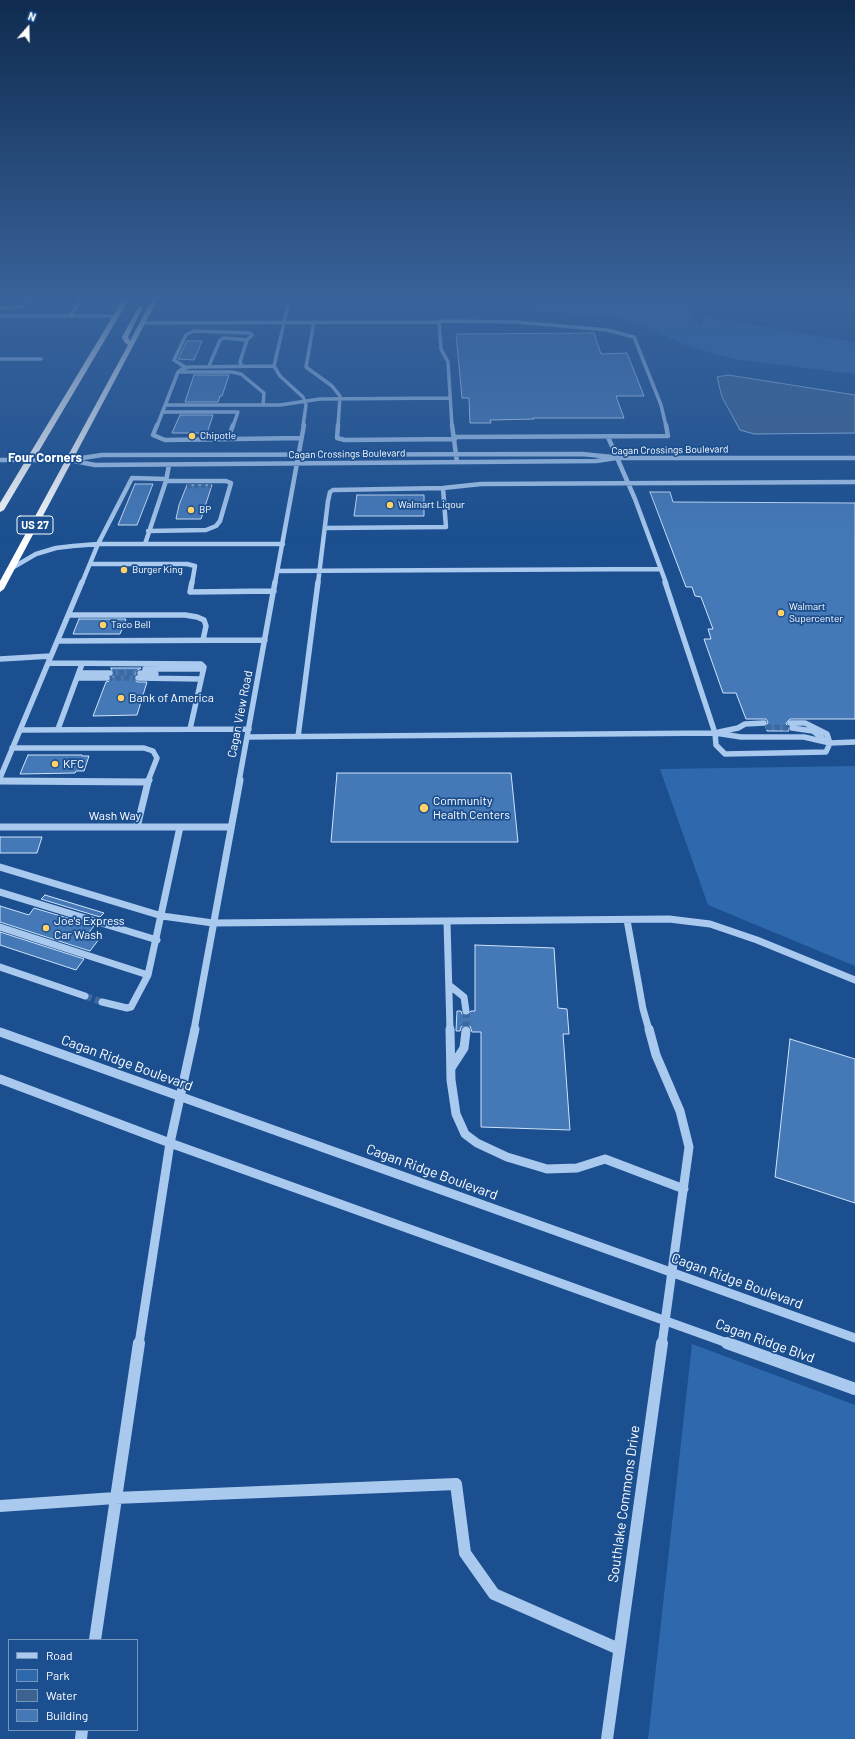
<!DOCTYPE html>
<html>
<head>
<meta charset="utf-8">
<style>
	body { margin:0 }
	#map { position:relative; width:855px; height:1739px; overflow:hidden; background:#1b4f8f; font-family:Barlow,sans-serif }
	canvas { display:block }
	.legend { position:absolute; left:8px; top:1639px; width:130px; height:92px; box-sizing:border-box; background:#1b4f8f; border:1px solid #7695bc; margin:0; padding:5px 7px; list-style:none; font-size:12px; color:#fff }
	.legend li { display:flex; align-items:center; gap:8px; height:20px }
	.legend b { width:20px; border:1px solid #7695bc }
	.north { position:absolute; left:8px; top:8px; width:40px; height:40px; -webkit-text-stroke:3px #1b4f8f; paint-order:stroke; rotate:20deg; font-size:11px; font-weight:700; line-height:16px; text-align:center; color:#fff }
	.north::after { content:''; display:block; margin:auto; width:14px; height:18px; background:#fff; clip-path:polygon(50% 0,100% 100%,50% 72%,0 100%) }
</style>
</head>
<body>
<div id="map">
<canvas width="855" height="1739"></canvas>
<ul class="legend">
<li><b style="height:5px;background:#a9c9ee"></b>Road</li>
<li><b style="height:11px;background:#2e69ad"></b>Park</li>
<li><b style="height:11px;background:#3c6290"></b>Water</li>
<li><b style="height:11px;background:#4478b7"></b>Building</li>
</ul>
<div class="north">N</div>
</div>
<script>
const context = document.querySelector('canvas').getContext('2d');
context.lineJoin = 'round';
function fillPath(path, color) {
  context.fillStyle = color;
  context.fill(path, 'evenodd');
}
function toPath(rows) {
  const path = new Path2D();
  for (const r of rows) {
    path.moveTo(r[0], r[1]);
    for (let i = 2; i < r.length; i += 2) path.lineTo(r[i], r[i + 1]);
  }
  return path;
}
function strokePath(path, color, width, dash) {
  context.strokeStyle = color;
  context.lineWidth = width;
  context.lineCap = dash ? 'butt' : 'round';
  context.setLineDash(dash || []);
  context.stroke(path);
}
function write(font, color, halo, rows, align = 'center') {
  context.font = font + ' Barlow,sans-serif';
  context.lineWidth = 3.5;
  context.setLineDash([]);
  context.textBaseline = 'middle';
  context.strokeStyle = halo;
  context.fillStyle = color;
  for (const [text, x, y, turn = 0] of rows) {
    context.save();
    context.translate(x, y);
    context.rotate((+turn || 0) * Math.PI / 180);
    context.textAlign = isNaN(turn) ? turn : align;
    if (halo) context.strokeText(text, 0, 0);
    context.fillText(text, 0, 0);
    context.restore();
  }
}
fillPath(toPath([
	[480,301,692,301,693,317,701,326,704,317,855,342,855,374,734,359,694,348,645,327,621,319,503,307],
	[855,766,855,966,708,905,660,769],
	[692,1344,855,1405,855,1739,648,1739]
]), '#2e69ad');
const water = toPath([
	[728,375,855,395,855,433,754,434,740,430,722,397,717,377,728,375]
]);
fillPath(water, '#3c6290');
strokePath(water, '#9cc4f0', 1);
const building = toPath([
	[594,333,601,354,627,353,644,396,616,396,624,418,533,418,534,419,490,420,491,423,470,423,469,398,462,398,456,334,594,333],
	[187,341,202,341,194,360,178,359,187,341],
	[194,375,229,375,222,396,220,396,218,402,185,402,194,375],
	[180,415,213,415,207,433,172,433,180,415],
	[135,484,153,484,137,525,118,525,135,484],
	[187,485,212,485,201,519,176,519,179,505,187,485],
	[650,492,670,492,673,502,855,503,855,719,790,719,786,723,789,731,767,731,766,727,768,722,766,719,746,719,736,693,723,693,704,639,711,639,708,629,713,629,701,597,695,596,692,587,686,587,650,492],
	[357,495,424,495,424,516,354,516,357,495],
	[79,619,126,619,120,634,73,634,79,619],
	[111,668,141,668,136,671,134,680,138,682,147,682,137,715,93,716,106,682,109,681,114,675,111,668],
	[28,755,82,755,82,756,89,756,84,771,76,771,75,773,20,774,28,755],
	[337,773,511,773,518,842,331,842,337,773],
	[0,837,42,837,37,853,0,853,0,837],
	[45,895,104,913,100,917,41,899,45,895],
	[0,906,29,915,34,908,94,926,87,935,99,939,90,951,0,922,0,906],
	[0,932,84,959,76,970,0,945,0,932],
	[475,945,554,948,558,1008,567,1009,569,1034,563,1034,570,1130,481,1127,481,1032,472,1032,470,1026,466,1025,461,1027,460,1031,456,1031,457,1011,461,1011,462,1014,466,1016,471,1011,475,1011,475,945],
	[790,1039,855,1059,855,1203,775,1177,790,1039]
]);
fillPath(building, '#4478b7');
strokePath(building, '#cfe3fa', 1);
strokePath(toPath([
	[187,486,211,486]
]), '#3d69a0', 4.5, [4.5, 2.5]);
strokePath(toPath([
	[110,673,140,673],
	[107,678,138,678],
	[766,727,792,728]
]), '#3d69a0', 5.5, [5.5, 3]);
strokePath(toPath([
	[85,996,102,1002],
	[466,1011,466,1030]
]), '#3d69a0', 7, [7, 3.5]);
strokePath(toPath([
	[466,1029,466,1031]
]), '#3d69a0', 9, [9, 4.5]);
strokePath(toPath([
	[289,301,274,366,280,376,303,397,306,405,303,426],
	[0,308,22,307,27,301],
	[0,316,116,316],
	[70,316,80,301],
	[314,322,306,367,332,386,340,396,338,426],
	[142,323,439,322],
	[0,359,41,359],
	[209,366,220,340,224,338,247,340],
	[185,367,174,360,186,335,194,331,250,333,252,335,247,340,240,362,242,366],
	[178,372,232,372,241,374,264,393,263,405],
	[165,405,280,405,320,399,450,398],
	[162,412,238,412,233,426],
	[157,426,178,372,182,369,189,367,274,366],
	[452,426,448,362,441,349,439,322,442,321,516,322,607,330,634,337,661,405,666,426]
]), '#a9c9ee', 3.5);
strokePath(toPath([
	[157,425,153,435,165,440,301,438],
	[338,425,337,438,345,440,455,439],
	[452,425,457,462],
	[454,437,668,436,666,425],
	[608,437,635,499,666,583],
	[228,439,233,425],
	[0,460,69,460,102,455,582,454,612,457],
	[69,460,95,465,596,461,616,458,855,458],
	[325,528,446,527,443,488],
	[148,531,206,530,216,526,220,521,231,483,226,481,166,481],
	[145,544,166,481,169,465],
	[90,564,187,564,195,566,192,583],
	[12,568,36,554,56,548,73,546,98,544,283,544],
	[278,571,660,569],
	[82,583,98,544,132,478,165,479],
	[275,583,304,425],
	[318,583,328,501,330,492,333,490,443,488,481,484,855,482]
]), '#a9c9ee', 4.5);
strokePath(toPath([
	[192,582,190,592,274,591],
	[665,582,715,733,716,745,725,754,826,752,830,743,827,734,805,723,790,723],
	[69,615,185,615,197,617,204,620,206,626,203,640],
	[58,641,265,640],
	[0,659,51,656],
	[49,663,201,664,204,667,190,729],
	[145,669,203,669],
	[79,673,110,673],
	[140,673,156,674],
	[77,678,107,678],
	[138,678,201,679],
	[792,728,813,731,826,741],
	[58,729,82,664],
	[20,730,249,729],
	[719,732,738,728,745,724,764,723],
	[248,737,715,733,741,737,804,737,830,743,855,742],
	[298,737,318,582],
	[12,748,144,748,153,751,157,758,148,781],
	[0,778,82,582],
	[239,781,275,582]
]), '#a9c9ee', 5.5);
strokePath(toPath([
	[0,781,148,782,137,827],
	[148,782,149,780],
	[0,827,230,827],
	[0,867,162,916,213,923,669,919,710,924,757,940,855,980],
	[0,892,157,940],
	[627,920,643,1009,649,1030],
	[447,922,450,1030],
	[0,927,148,975],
	[0,967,85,996],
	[449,985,464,997,466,1011],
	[102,1002,127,1008,131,1007,148,975,180,827],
	[194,1030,240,780]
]), '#a9c9ee', 7);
strokePath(toPath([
	[450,1029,451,1080,456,1114,465,1134,477,1143,507,1157,547,1169,577,1168,605,1159,684,1189],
	[649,1029,656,1055,680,1111,689,1147,662,1344],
	[0,1032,855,1338],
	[451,1068,464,1048,466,1031],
	[0,1079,170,1143,730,1344],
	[139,1344,170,1143,195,1029]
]), '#a9c9ee', 9);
strokePath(toPath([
	[727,1343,855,1389],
	[0,1506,115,1498,456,1484,465,1553,494,1594,619,1649],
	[95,1640,139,1343],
	[81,1739,82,1730],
	[607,1739,662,1343]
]), '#a9c9ee', 12);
fillPath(toPath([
	[122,301,128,301,4,510,0,512,0,503,122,301],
	[151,301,157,301,4,589,0,592,0,581,128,345,124,342,122,337,139,306,144,305,128,337,130,341,151,301]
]), '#fff');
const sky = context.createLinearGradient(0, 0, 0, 544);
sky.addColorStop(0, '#0f2b4f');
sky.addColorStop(0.55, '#39639b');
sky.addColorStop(1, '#39639b00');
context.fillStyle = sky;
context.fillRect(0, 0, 855, 544);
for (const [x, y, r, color] of [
	[192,436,4,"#ffd166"],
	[390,505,4,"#ffd166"],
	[191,510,4,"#ffd166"],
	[124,570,4,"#ffd166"],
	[781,613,4,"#ffd166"],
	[103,625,4,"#ffd166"],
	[121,698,4,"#ffd166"],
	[55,764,4,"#ffd166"],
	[424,808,5,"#ffd166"],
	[46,928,4,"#ffd166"]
]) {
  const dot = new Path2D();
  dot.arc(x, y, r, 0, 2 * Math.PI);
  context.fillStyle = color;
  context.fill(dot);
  strokePath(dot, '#1b4f8f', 1.5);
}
write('10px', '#fff', '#1b4f8f', [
	["Chipotle",200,436],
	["Walmart Liqour",398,505],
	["BP",199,510],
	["Burger King",132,570],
	["Walmart",789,607],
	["Supercenter",789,619],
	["Taco Bell",111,625]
], 'left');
write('10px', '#fff', '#1b4f8f', [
	["Cagan Crossings Boulevard",670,450,-1],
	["Cagan Crossings Boulevard",347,454,-1]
]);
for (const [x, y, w] of [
	[35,525,36]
]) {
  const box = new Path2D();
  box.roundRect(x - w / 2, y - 9, w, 18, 3);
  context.fillStyle = '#1b4f8f';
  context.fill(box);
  strokePath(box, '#fff', 1);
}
write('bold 11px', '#fff', null, [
	["US 27",35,525]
]);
write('12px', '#fff', '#1b4f8f', [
	["Bank of America",129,698],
	["KFC",63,764],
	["Community",433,801],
	["Health Centers",433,815],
	["Joe's Express",54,921],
	["Car Wash",54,935]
], 'left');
write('12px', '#fff', '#1b4f8f', [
	["Cagan View Road",240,714,-79],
	["Wash Way",115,816]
]);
write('bold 13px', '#fff', '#1b4f8f', [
	["Four Corners",45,458]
]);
write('14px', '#fff', '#1b4f8f', [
	["Cagan Ridge Boulevard",127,1063,20],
	["Cagan Ridge Boulevard",432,1172,20],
	["Cagan Ridge Boulevard",737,1281,20],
	["Cagan Ridge Blvd",765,1341,20],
	["Southlake Commons Drive",624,1504,-82]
]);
</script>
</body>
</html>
